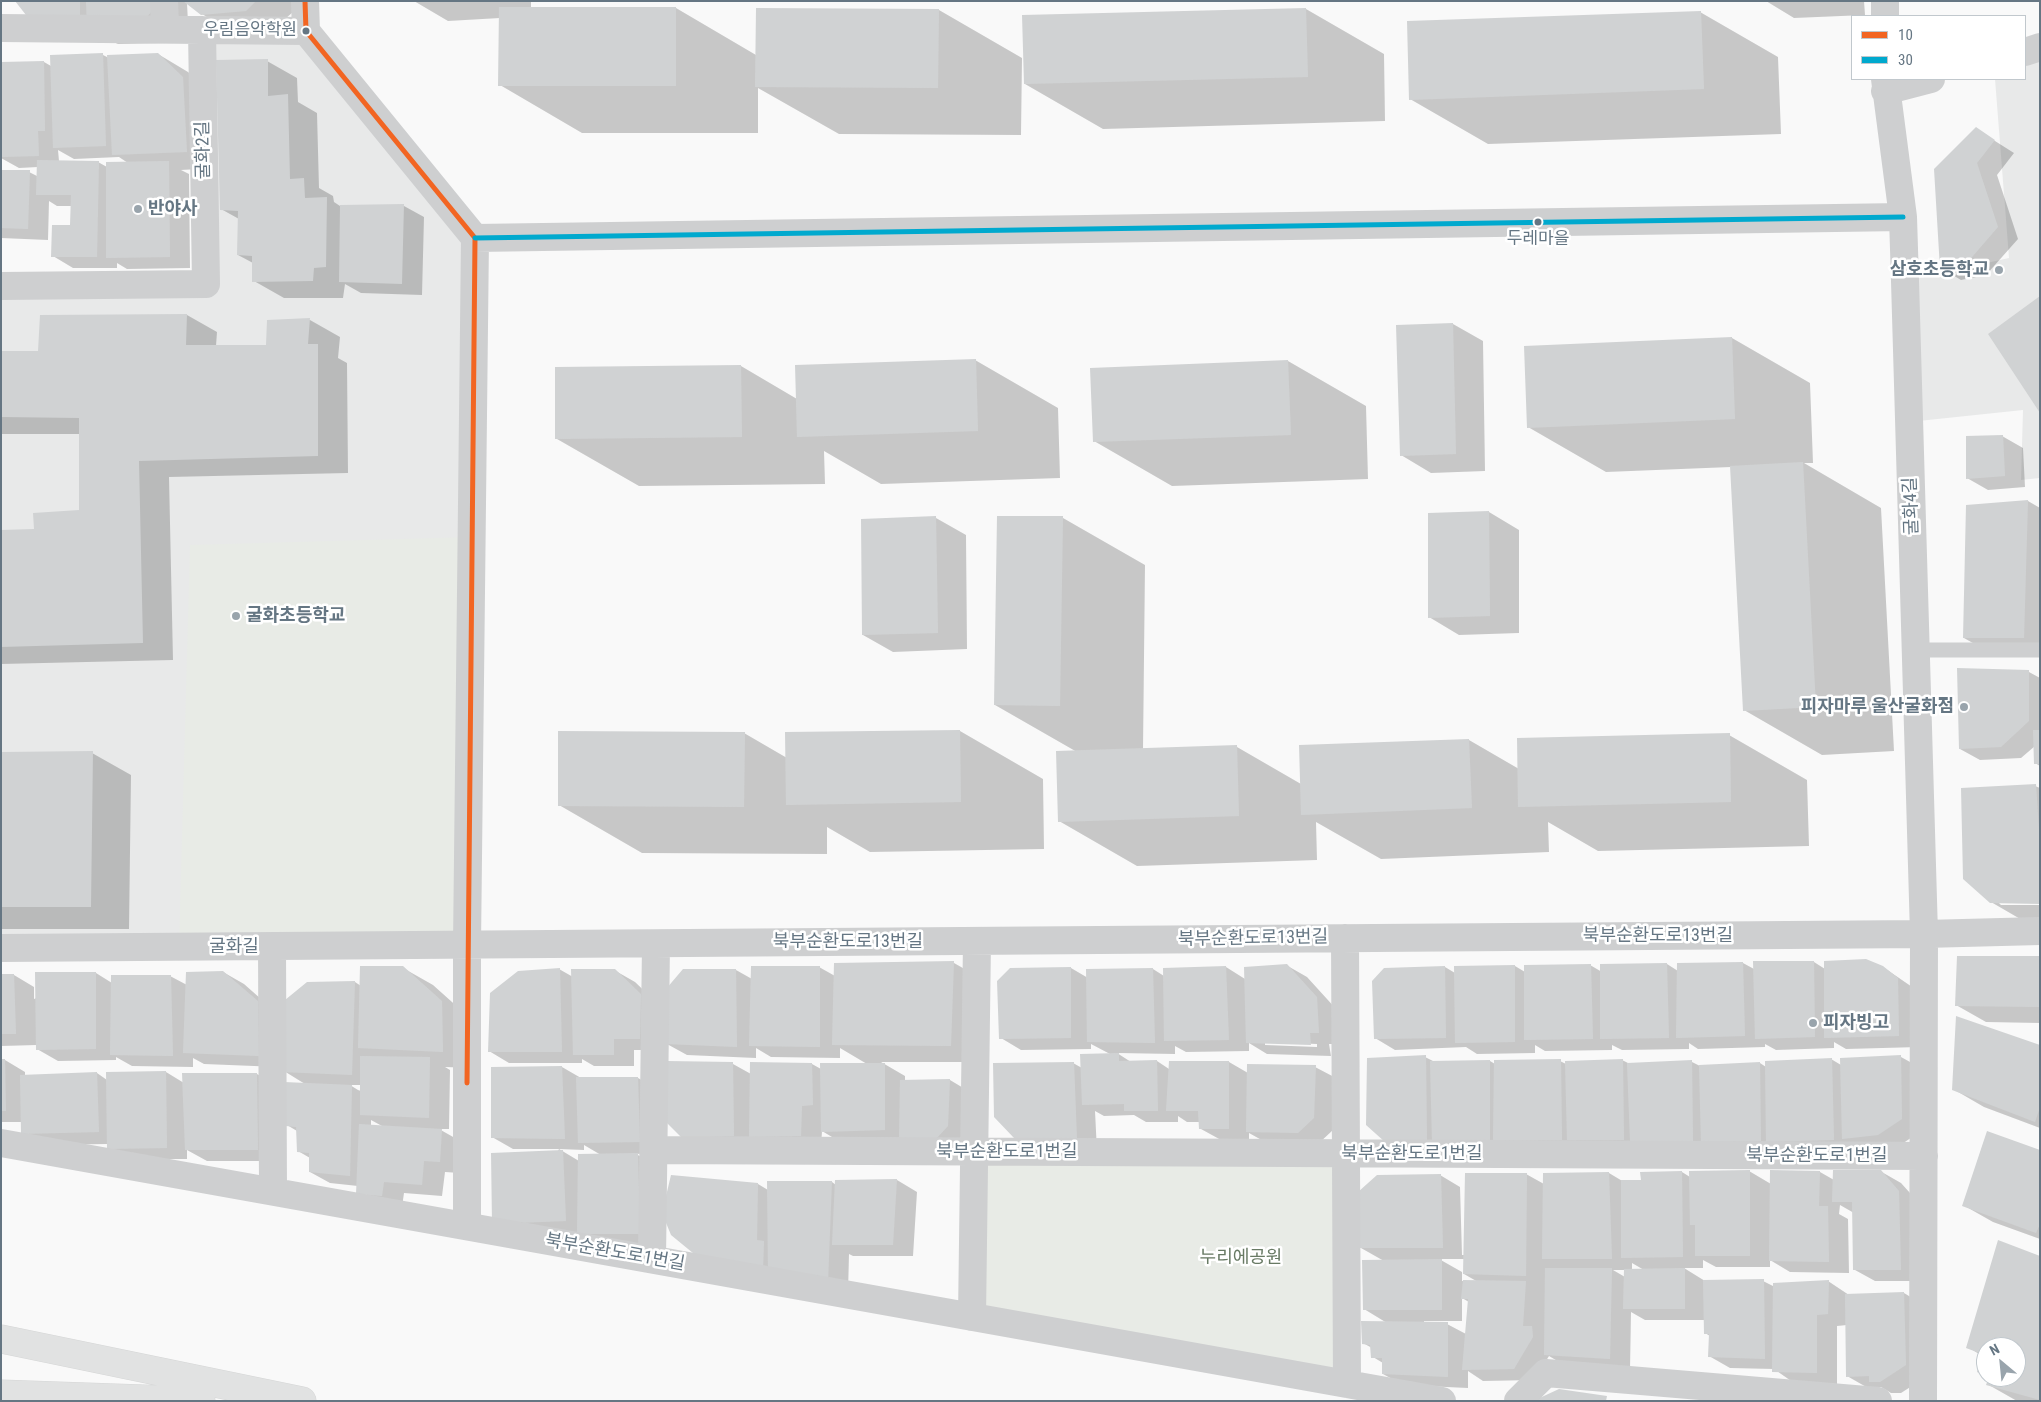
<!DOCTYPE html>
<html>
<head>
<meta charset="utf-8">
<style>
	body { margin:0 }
	#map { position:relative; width:2041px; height:1402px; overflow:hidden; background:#f9f9f9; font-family:"Roboto Condensed",sans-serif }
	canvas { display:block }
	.frame { position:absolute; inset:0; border:2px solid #657683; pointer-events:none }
	.legend { position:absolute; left:1851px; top:15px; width:175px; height:65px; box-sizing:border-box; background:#fff; border:1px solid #c1c8cd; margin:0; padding:6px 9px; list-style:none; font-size:15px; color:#657683 }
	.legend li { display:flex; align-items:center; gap:10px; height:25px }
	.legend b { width:25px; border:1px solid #c1c8cd }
	.north { position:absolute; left:1976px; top:1337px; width:50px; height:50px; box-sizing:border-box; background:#fff; border:1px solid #c1c8cd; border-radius:50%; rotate:332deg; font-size:14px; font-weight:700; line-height:20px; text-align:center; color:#657683 }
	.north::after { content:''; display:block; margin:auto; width:18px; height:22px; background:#99a4ac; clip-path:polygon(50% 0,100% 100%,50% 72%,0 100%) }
</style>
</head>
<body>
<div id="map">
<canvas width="2041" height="1402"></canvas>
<div class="frame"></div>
<ul class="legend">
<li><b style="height:6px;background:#f26522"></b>10</li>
<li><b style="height:6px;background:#00a9ce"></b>30</li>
</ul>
<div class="north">N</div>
</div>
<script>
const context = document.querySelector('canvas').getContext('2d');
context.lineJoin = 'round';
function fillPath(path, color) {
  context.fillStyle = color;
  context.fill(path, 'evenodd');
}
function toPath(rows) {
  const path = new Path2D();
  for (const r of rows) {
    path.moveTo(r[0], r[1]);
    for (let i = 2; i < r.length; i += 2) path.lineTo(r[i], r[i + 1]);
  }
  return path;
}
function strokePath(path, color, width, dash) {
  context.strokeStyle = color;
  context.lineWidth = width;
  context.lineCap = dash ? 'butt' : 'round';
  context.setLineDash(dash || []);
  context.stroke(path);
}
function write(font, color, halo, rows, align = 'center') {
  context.font = font + ' "Roboto Condensed","Noto Sans KR",sans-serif';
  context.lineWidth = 5;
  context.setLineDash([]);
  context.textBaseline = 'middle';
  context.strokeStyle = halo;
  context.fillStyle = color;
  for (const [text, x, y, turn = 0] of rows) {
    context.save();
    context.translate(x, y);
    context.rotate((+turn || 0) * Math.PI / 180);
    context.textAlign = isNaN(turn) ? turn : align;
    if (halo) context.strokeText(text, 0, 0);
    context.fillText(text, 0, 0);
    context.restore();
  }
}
fillPath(toPath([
	[202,30,306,31,475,238,467,945,1,948,1,286,206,284],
	[2040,47,2040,478,2021,480,2023,410,1909,422,1905,281,2009,258,1995,79,2025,79,2025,52]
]), '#e8e9e9');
fillPath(toPath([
	[472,537,467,945,179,947,190,545],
	[974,1151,1346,1153,1347,1384,972,1317]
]), '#e8ebe6');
fillPath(toPath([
	[17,1,292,1,293,12,276,27,232,32,202,14,187,3,188,23,168,43,118,44],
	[414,1,531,1,531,9,676,8,756,55,757,9,939,10,1022,58,1021,135,839,134,758,88,758,133,582,133,500,85,500,18,448,21],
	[1766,1,1864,1,1865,15,1794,18],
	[1306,9,1384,54,1385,121,1103,129,1025,84],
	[1700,12,1778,57,1781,134,1488,144,1410,99],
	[158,54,188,72,213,96,216,168,181,170,189,174,190,268,127,269,117,263,117,268,73,268,53,256,71,227,72,206,57,206,49,201,48,240,1,238,1,171,29,172,37,176,38,167,19,168,1,158,1,63,44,62,51,66,103,55,109,58],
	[58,150,74,159,119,157,128,163,107,167,98,162,59,161],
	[267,61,297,78,298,102,317,113,319,188,333,196,334,202,340,206,404,206,424,217,422,295,361,293,345,284,343,298,284,298,254,281,253,263,238,255,239,219,221,209],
	[1976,129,2014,153,1997,175,2018,239,1986,275,1961,280,1941,268],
	[187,315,217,332,216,346,267,346,269,321,310,320,340,337,338,358,347,363,348,473,169,477,173,660,1,664,1,531,36,530,80,511,80,434,1,434,1,352,40,352],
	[1453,324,1483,341,1485,471,1431,473,1401,455,1397,327],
	[1732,338,1810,383,1813,463,1804,463,1881,508,1894,751,1822,755,1744,710,1731,467,1606,472,1528,427],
	[975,360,1058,408,1060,478,881,484,824,451,825,484,639,486,557,439,556,369,741,366,797,399],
	[1288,361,1366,406,1368,479,1172,486,1094,441],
	[2002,436,2023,448,2025,487,1988,490,1967,478],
	[2028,501,2040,508,2040,655,1994,655,1964,638,1967,506],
	[1489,512,1519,530,1519,633,1459,635,1429,617],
	[936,518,966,535,967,649,893,652,863,635],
	[1063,518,1145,565,1143,750,1237,747,1301,784,1469,740,1519,769,1729,735,1807,780,1809,846,1598,851,1548,822,1549,852,1381,859,1316,822,1317,860,1137,866,1059,821,1077,752,995,705],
	[2029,672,2040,678,2040,766,2035,763,2035,746,2021,758,1980,760,1960,749],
	[960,731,1043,779,1044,849,870,852,827,827,827,854,642,853,559,805,744,733,787,758],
	[92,753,131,775,129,929,1,929,1,754],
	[2035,786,2040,788,2040,902,1998,902,2001,905,2040,905,2040,920,2022,920,1991,902],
	[2040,957,2040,1023,1986,1022,1956,1005],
	[1814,962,1825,969,1883,967,1918,991,1919,1047,1846,1049,1834,1042,1834,1048,1776,1050,1765,1044,1765,1047,1698,1049,1689,1043,1689,1049,1622,1050,1612,1045,1612,1050,1545,1051,1535,1045,1535,1053,1477,1054,1466,1047,1395,1050,1375,1038,1385,969,1445,967,1455,973,1515,966,1525,972,1590,965,1602,972,1667,964,1678,971,1743,963,1754,969],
	[954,963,984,980,980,1062,881,1062,905,1076,905,1081,950,1080,970,1092,968,1138,842,1143,822,1131,821,1147,703,1149,668,1062,733,1064,751,1074,812,1064,821,1069,867,1064,840,1048,840,1058,771,1057,756,1048,756,1058,687,1055,667,1044,736,970,752,979,819,967,835,976],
	[1286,965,1307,977,1337,1010,1339,1044,1329,1044,1331,1056,1267,1054,1249,1043,1249,1051,1186,1052,1175,1046,1175,1054,1117,1053,1131,1062,1157,1061,1169,1069,1170,1062,1229,1062,1248,1073,1315,1067,1336,1078,1333,1130,1318,1144,1267,1143,1249,1133,1249,1140,1221,1140,1201,1129,1200,1122,1187,1122,1178,1116,1178,1122,1146,1122,1134,1115,1104,1116,1095,1111,1097,1151,1035,1149,1073,1063,1082,1068,1110,1054,1091,1044,1091,1049,1021,1050,1001,1038,1071,968,1088,978,1153,969,1164,976,1226,967,1245,979],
	[1265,1042,1317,1044,1317,1047,1265,1045],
	[403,968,433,985,471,1019,473,1068,445,1067,450,1070,449,1129,439,1129,462,1142,460,1173,445,1172,442,1196,404,1193,402,1207,378,1205,358,1186,330,1183,310,1172,310,1158,298,1151,297,1131,287,1125,305,1084,284,1071,355,982,361,986],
	[350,1085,361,1085,361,1091,358,1090],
	[371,1120,382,1126,371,1126],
	[559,969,573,977,614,970,635,982,661,1007,660,1050,634,1050,634,1066,594,1066,582,1059,582,1063,509,1063,489,1051],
	[223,972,244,984,278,1014,279,1067,204,1064,193,1058,193,1067,132,1066,116,1057,116,1060,58,1061,37,1049,37,1045,1,1046,1,975,14,975,34,987,34,999,96,973,112,983,170,976,187,985],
	[2040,1047,2040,1128,1984,1107,1953,1089],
	[1425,1057,1435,1062,1490,1061,1495,1064,1560,1061,1566,1064,1622,1060,1630,1064,1692,1062,1700,1066,1760,1063,1766,1067,1831,1059,1841,1065,1901,1057,1921,1068,1921,1131,1899,1146,1407,1153],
	[5,1060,25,1072,25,1076,97,1073,107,1080,107,1073,166,1072,184,1083,257,1074,277,1086,277,1161,207,1161,187,1150,187,1159,128,1159,108,1148,108,1144,42,1145,22,1134,22,1122,1,1122,1,1061],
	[562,1067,581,1078,638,1078,658,1089,660,1153,636,1154,658,1166,660,1245,513,1235,559,1149,513,1149,492,1137],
	[584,1145,601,1155,579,1161,559,1149,584,1150],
	[2040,1151,2040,1239,1993,1222,1963,1205],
	[1749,1171,1771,1184,1771,1171,1820,1172,1834,1180,1880,1171,1901,1183,1919,1203,1921,1281,1875,1281,1855,1270,1854,1213,1840,1205,1839,1214,1848,1219,1849,1273,1790,1272,1770,1260,1770,1267,1716,1267,1703,1260,1703,1268,1684,1268,1705,1281,1763,1281,1775,1287,1828,1281,1849,1295,1904,1293,1924,1305,1926,1377,1901,1393,1891,1393,1881,1387,1868,1388,1847,1376,1847,1325,1837,1326,1837,1384,1794,1383,1774,1369,1730,1368,1709,1356,1710,1336,1705,1333,1705,1320,1645,1320,1631,1312,1630,1370,1566,1366,1549,1356,1534,1380,1483,1381,1468,1371,1468,1388,1403,1385,1383,1374,1383,1363,1373,1357,1372,1348,1363,1343,1387,1323,1364,1309,1384,1261,1361,1248,1440,1175,1460,1187,1462,1255,1465,1255,1526,1174,1544,1184,1544,1174,1609,1173,1624,1182,1642,1181,1642,1173,1682,1172,1690,1177],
	[1439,1259,1465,1259,1464,1274,1478,1282,1462,1281,1462,1272],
	[1632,1263,1644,1270,1632,1270],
	[1613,1270,1626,1270,1625,1277],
	[1462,1298,1469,1302,1466,1334,1447,1324,1424,1323,1424,1321,1462,1321],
	[897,1180,917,1192,913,1256,853,1256,849,1254,848,1293,730,1274,758,1184,768,1190,832,1182,836,1185],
	[2040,1257,2040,1401,2017,1401,1987,1384,1990,1378,1988,1377,2016,1377,2016,1347,1986,1347,1986,1376,1979,1372,1982,1356,1968,1347]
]), '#0003');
fillPath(toPath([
	[15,1,80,1,80,24,33,24],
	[86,1,158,1,158,5,137,27,87,28],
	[183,1,256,1,246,11,201,15],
	[499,7,676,7,676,86,498,86],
	[756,8,939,9,938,88,755,87],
	[1306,8,1308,77,1024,84,1022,15],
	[1701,11,1704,89,1409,100,1407,21],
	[103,53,106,146,53,148,50,55],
	[158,53,183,77,187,152,112,155,107,55],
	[268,59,268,96,288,94,290,179,304,178,305,198,327,197,326,267,314,268,313,281,252,282,252,256,237,255,238,211,220,210,216,60],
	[44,61,45,131,38,131,39,156,1,157,1,62],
	[1976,127,1995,140,1977,163,1998,227,1966,264,1940,269,1934,169],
	[37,160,99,161,97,257,51,257,52,225,70,225,71,195,36,195],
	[169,161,170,257,106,258,106,162],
	[1,170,30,170,28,229,1,228],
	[404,204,402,284,339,282,340,205],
	[2040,296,2040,413,1988,334],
	[187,314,186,345,266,345,267,320,310,318,308,344,318,344,318,456,139,461,143,643,1,647,1,530,34,529,33,513,79,510,79,418,1,417,1,351,38,351,40,315],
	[1453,323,1456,454,1400,456,1396,325],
	[1732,337,1735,419,1527,428,1524,346],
	[976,359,978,431,797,437,795,365],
	[1288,360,1291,435,1093,442,1090,368],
	[741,365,742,437,555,439,555,367],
	[2003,435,2005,476,1966,479,1966,436],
	[1803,462,1816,707,1743,711,1730,466],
	[2028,500,2024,638,1963,638,1966,505],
	[1489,511,1490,616,1428,618,1428,513],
	[936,516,938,633,862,635,861,519],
	[997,516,1063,516,1060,706,994,705],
	[1957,668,2029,670,2029,721,2001,747,1959,749],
	[960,730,961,802,786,805,785,732],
	[2033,730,2040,730,2040,764,2034,764],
	[558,731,745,732,744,807,558,806],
	[1730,733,1731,802,1518,807,1517,738],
	[1469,739,1472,808,1301,815,1299,745],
	[1237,745,1239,816,1058,822,1056,751],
	[93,751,91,907,1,907,1,752],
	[2036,784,2040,845,2040,904,1990,903,1963,879,1961,788],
	[1957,956,2040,956,2040,1007,1955,1006],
	[1866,959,1883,966,1898,978,1899,1036,1824,1038,1824,961],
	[954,961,951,1046,832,1045,834,963],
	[1753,961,1814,961,1815,1037,1755,1039],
	[1743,962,1745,1036,1676,1038,1677,963],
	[1667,963,1669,1038,1600,1039,1600,964],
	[1287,964,1317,997,1319,1033,1310,1033,1311,1045,1246,1043,1244,967],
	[1591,964,1593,1039,1524,1040,1524,965],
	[1515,965,1515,1042,1455,1043,1454,966],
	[360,966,403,966,442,1001,443,1052,358,1048],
	[751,966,820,966,820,1047,749,1046],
	[1226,966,1229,1040,1164,1041,1163,968],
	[1445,966,1446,1038,1374,1039,1372,981,1384,968],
	[1071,967,1071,1038,999,1039,997,981,1010,968],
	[560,968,562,1052,488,1052,490,993,518,971],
	[1153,968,1155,1043,1087,1042,1086,969],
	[571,969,615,969,641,994,640,1039,614,1039,614,1055,573,1055],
	[683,969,736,969,737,1047,666,1044,666,989],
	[223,971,258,1001,259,1056,183,1053,186,972],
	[35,972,96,972,96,1049,36,1050],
	[1,974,14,974,16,1034,1,1034],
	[111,975,171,975,173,1056,110,1055],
	[355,981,352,1075,282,1072,285,1000,307,982],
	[1956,1016,2040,1045,2040,1107,2035,1122,1952,1090],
	[1119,1053,1119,1061,1157,1060,1158,1111,1124,1111,1124,1104,1082,1105,1080,1054],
	[1426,1055,1427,1141,1385,1142,1366,1125,1367,1058],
	[1901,1055,1902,1119,1878,1135,1842,1139,1840,1058],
	[360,1056,430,1057,429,1118,360,1115],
	[1832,1058,1834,1140,1766,1142,1765,1061],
	[1,1059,5,1059,6,1111,1,1111],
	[1561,1059,1562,1140,1493,1140,1494,1060],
	[1623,1059,1624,1140,1567,1140,1565,1061],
	[1490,1060,1490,1140,1432,1142,1430,1061],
	[1692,1060,1693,1141,1630,1141,1627,1063],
	[667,1061,733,1062,734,1136,682,1138,663,1119],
	[1169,1061,1229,1061,1229,1129,1199,1129,1198,1111,1166,1111],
	[750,1062,812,1063,813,1105,802,1106,801,1136,749,1137],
	[1074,1062,1077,1140,1014,1138,994,1117,993,1063],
	[1760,1062,1761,1141,1701,1143,1699,1065],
	[820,1063,885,1063,885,1130,821,1132],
	[1247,1064,1316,1065,1314,1118,1298,1133,1246,1132],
	[562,1066,565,1139,491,1138,491,1067],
	[166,1071,167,1148,107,1149,106,1072],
	[97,1072,99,1132,21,1134,20,1075],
	[182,1073,257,1073,258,1150,185,1150],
	[576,1077,638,1077,640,1142,578,1143],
	[950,1079,948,1126,936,1139,899,1139,900,1080],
	[284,1082,352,1085,350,1176,309,1172,309,1153,297,1152,296,1127,286,1126],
	[359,1124,442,1129,440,1162,424,1161,422,1185,384,1182,382,1196,356,1194],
	[1987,1131,2040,1150,2040,1224,2036,1233,1962,1206],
	[563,1150,566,1221,492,1224,491,1153],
	[638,1153,640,1234,577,1234,578,1154],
	[1750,1170,1750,1256,1695,1256,1695,1225,1690,1225,1689,1171],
	[1770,1170,1820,1171,1819,1206,1828,1206,1829,1262,1769,1261],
	[1833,1170,1881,1170,1899,1191,1901,1270,1853,1270,1852,1202,1832,1202],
	[1682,1171,1683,1257,1621,1258,1621,1180,1641,1180,1640,1172],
	[1609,1172,1612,1259,1542,1259,1543,1173],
	[1465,1173,1527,1173,1526,1276,1463,1274],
	[1441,1174,1443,1248,1360,1248,1358,1192,1377,1175],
	[671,1175,758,1183,757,1240,764,1241,763,1271,699,1258,671,1235,662,1213],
	[897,1179,893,1245,832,1245,835,1180],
	[767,1181,832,1181,828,1283,768,1272],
	[1998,1240,2040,1256,2040,1400,1986,1385,1989,1377,2016,1377,2016,1347,1986,1347,1986,1376,1977,1372,1982,1354,1966,1348],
	[1442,1259,1442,1310,1363,1310,1362,1260],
	[1545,1268,1612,1268,1610,1359,1544,1355],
	[1685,1268,1685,1309,1623,1309,1624,1269],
	[1764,1279,1765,1359,1708,1357,1709,1334,1704,1334,1703,1280],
	[1463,1280,1526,1281,1523,1326,1532,1326,1533,1337,1514,1369,1462,1370,1468,1299,1461,1299],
	[1829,1280,1828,1314,1817,1315,1817,1373,1772,1372,1773,1283],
	[1904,1292,1906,1365,1880,1382,1869,1382,1869,1376,1846,1377,1845,1294],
	[1361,1321,1448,1322,1448,1377,1382,1374,1382,1358,1371,1358,1370,1345,1362,1344],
	[1559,1389,1607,1396,1606,1401,1533,1401]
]), '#d0d2d3');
const highway = toPath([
	[1,1339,302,1401],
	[1,1394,201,1401]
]);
strokePath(highway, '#d5d6d6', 29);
strokePath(toPath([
	[1916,650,2040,650]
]), '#cecfd0', 15);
strokePath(toPath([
	[164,1,165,29],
	[305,1,306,31,475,238,467,945,467,1226],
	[1885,1,1885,16],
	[1,28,202,30,206,284,1,286],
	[202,30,306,31],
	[2025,52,2040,47],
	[1885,79,1903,217,1905,281,1924,934,1923,1401],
	[1885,91,1931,79],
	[475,238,1903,217],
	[1345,938,1347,1384],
	[272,947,273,1191],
	[1,948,1924,934,2040,931],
	[1,1143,1442,1401],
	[655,1150,1924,1156],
	[652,1259,656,944],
	[972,1317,977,941],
	[1518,1401,1546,1373,1878,1401]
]), '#cecfd0', 28);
strokePath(highway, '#e1e2e2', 28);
strokePath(toPath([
	[305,1,306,31,475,238,467,1083]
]), '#f26522', 5);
strokePath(toPath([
	[475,238,1903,217]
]), '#00a9ce', 5);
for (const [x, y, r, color] of [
	[306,31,4.5,"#657683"],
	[138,209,5,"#99a4ac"],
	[1538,222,4.5,"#657683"],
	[1999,270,5,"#99a4ac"],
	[236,616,5,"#99a4ac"],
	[1964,707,5,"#99a4ac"],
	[1813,1023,5,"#99a4ac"]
]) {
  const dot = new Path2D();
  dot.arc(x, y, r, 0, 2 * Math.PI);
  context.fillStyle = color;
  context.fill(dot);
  strokePath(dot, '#fff', 2);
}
write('17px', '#657683', '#fff', [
	["우림음악학원",297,31],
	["두레마을",1538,240,"center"]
], 'right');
write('18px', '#657683', '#fff', [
	["굴화2길",204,150,-91],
	["굴화4길",1912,506,-92],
	["북부순환도로13번길",1658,936],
	["북부순환도로13번길",1253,939,-1],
	["북부순환도로13번길",848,942],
	["굴화길",234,947],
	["북부순환도로1번길",1007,1152],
	["북부순환도로1번길",1412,1154],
	["북부순환도로1번길",1817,1156],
	["북부순환도로1번길",615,1253,10]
]);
write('bold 18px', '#657683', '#fff', [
	["반야사",148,209],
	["삼호초등학교",1989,270,"right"],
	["굴화초등학교",246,616],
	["피자마루 울산굴화점",1954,707,"right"],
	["피자빙고",1823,1023]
], 'left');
write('18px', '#687a64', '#fff', [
	["누리에공원",1241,1258]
]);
</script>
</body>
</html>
